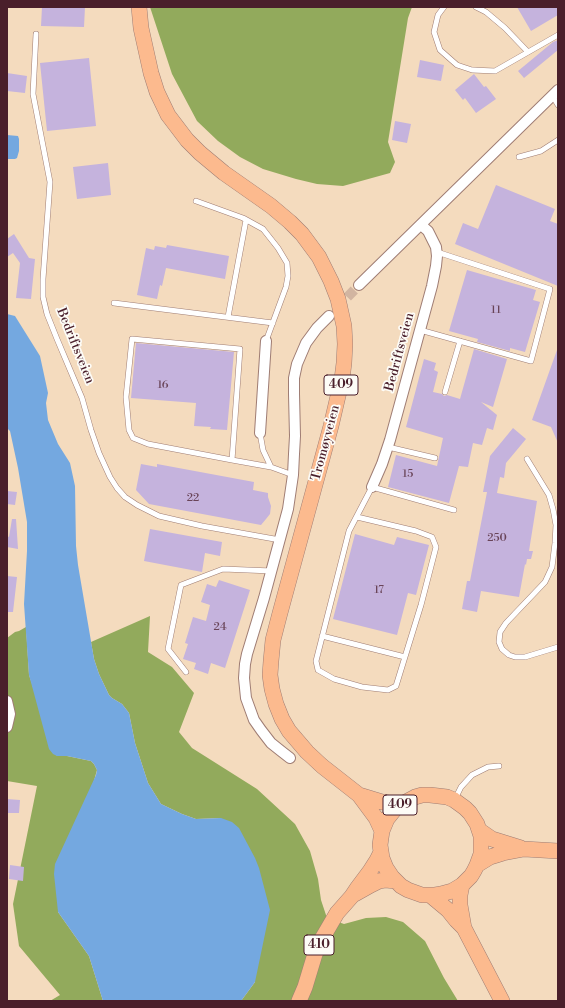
<!DOCTYPE html>
<html>
<head>
<meta charset="utf-8">
<style>
	body { margin:0 }
	#map { position:relative; width:565px; height:1008px; overflow:hidden; background:#f4dbbe; font-family:"Libre Bodoni",serif }
	canvas { display:block }
	.frame { position:absolute; inset:0; border:8px solid #4a1f2b; pointer-events:none }
</style>
</head>
<body>
<div id="map">
<canvas width="565" height="1008"></canvas>
<div class="frame"></div>
</div>
<script>
const context = document.querySelector('canvas').getContext('2d');
context.lineJoin = 'round';
function fillPath(path, color) {
  context.fillStyle = color;
  context.fill(path, 'evenodd');
}
function toPath(rows) {
  const path = new Path2D();
  for (const r of rows) {
    path.moveTo(r[0], r[1]);
    for (let i = 2; i < r.length; i += 2) path.lineTo(r[i], r[i + 1]);
  }
  return path;
}
function strokePath(path, color, width, dash) {
  context.strokeStyle = color;
  context.lineWidth = width;
  context.lineCap = dash ? 'butt' : 'round';
  context.setLineDash(dash || []);
  context.stroke(path);
}
function write(font, color, halo, rows, align = 'center') {
  context.font = font + ' "Libre Bodoni",serif';
  context.lineWidth = 3.5;
  context.setLineDash([]);
  context.textBaseline = 'middle';
  context.strokeStyle = halo;
  context.fillStyle = color;
  for (const [text, x, y, turn = 0] of rows) {
    context.save();
    context.translate(x, y);
    context.rotate((+turn || 0) * Math.PI / 180);
    context.textAlign = isNaN(turn) ? turn : align;
    if (halo) context.strokeText(text, 0, 0);
    context.fillText(text, 0, 0);
    context.restore();
  }
}
fillPath(toPath([
	[150,7,412,7,408,18,388,142,395,162,390,173,343,186,317,184,296,179,263,169,240,157,218,141,197,121,172,74],
	[150,616,148,652,172,667,194,693,179,732,192,748,257,789,295,824,310,851,318,879,321,900,327,918,344,924,366,918,386,917,403,922,425,941,444,978,458,1001,241,1001,255,982,221,818,196,819,182,814,161,804,148,783,135,743,129,713,122,704,112,698,109,695,99,674,94,659,91,642],
	[26,627,29,675,57,756,67,756,91,761,94,764,97,770,58,912,89,956,103,1001,50,1001,60,995,19,946,13,904,37,786,7,781,7,638,15,632,19,631]
]), '#92aa5c');
fillPath(toPath([
	[7,135,18,136,19,139,19,151,17,158,15,159,7,159],
	[7,314,15,316,40,356,48,393,46,403,48,420,58,444,70,463,75,486,76,546,78,565,94,659,99,674,109,695,112,698,122,704,129,713,135,743,148,783,161,804,182,814,196,819,221,818,232,822,239,828,255,858,259,868,270,910,255,982,241,1001,103,1001,89,956,58,912,54,874,55,864,96,775,97,770,94,764,91,761,67,756,57,756,53,754,49,749,29,675,24,604,27,551,27,522,18,468,10,431,7,428]
]), '#74a8e0');
fillPath(toPath([
	[42,7,85,7,84,27,41,26],
	[517,7,558,7,558,15,531,31],
	[558,40,558,50,524,78,518,71,553,42],
	[89,58,96,126,47,131,40,63],
	[420,60,444,65,441,81,417,77],
	[7,73,27,76,25,93,7,91],
	[474,74,484,87,486,86,496,99,476,113,465,98,463,100,455,90],
	[395,121,411,124,407,143,392,140],
	[108,163,111,195,77,199,73,167],
	[496,185,555,209,550,221,558,224,558,286,455,244,463,223,478,229],
	[14,234,29,258,35,259,31,299,16,298,20,263,13,253,7,257,7,239],
	[167,245,229,256,225,279,166,268,162,286,160,285,157,299,137,295,146,248,154,250,155,246,166,248],
	[467,270,536,290,533,300,540,302,525,352,510,348,510,351,477,342,478,339,449,331],
	[136,343,234,352,227,430,210,429,211,427,194,426,196,403,131,398],
	[474,349,507,359,493,407,481,402,497,415,493,430,487,428,482,445,473,443,468,467,459,466,449,503,388,487,396,455,437,466,443,438,406,427,424,359,436,363,434,370,438,372,433,392,442,394,444,396,447,395,460,399],
	[557,350,558,350,558,443,551,427,532,420],
	[513,428,526,439,506,463,504,478,500,477,497,493,537,501,529,551,533,551,531,559,527,559,526,565,525,564,519,597,481,591,477,612,462,609,467,581,470,581,487,492,483,492,490,456],
	[141,464,157,467,157,464,254,482,253,490,268,493,268,497,271,506,270,514,266,519,261,525,149,504,136,490],
	[7,491,17,492,15,505,7,504],
	[12,519,16,519,18,549,7,547,7,536,9,537],
	[150,529,222,542,220,556,205,553,202,572,144,561],
	[355,534,394,545,397,537,429,545,416,595,408,593,397,635,333,619],
	[7,576,17,577,13,612,7,612],
	[219,580,250,590,225,668,211,663,208,674,194,669,196,663,183,659,188,644,185,643,193,617,206,621,210,605,201,602,207,584,216,587],
	[7,799,20,800,19,813,7,813],
	[10,865,24,867,23,881,9,879]
]), '#c5b3dd');
strokePath(toPath([
	[337,308,359,285]
]), '#d2b5a1', 10, [10, 5]);
const lane = toPath([
	[444,7,438,15,434,32,440,50,457,65,472,70,495,71,558,35],
	[476,7,486,12,505,28,528,52],
	[36,34,33,94,50,182,43,279,43,297,47,314,57,339,82,398,91,430,99,453,110,477,117,488,125,497,137,505,159,516,202,526,280,540],
	[552,95,558,105],
	[519,157,541,151,558,140],
	[196,201,243,218,263,229,278,248,287,263,288,276,286,287,266,341],
	[114,303,273,323],
	[228,317,246,220],
	[420,330,531,361,550,289,437,252],
	[445,392,460,341],
	[260,433,263,450,271,467,293,475],
	[388,447,435,458],
	[527,459,549,495,553,509,556,525,555,543,552,567,545,582,506,623,500,632,499,642,502,649,509,655,515,657,525,657,558,647],
	[232,460,240,349,132,339,126,397,129,430,133,438,148,444,232,460,271,467],
	[357,517,416,531,432,537,436,547,421,605,396,686,388,690,362,687,334,679,318,670,316,661,349,531,372,487,454,510],
	[322,636,405,657],
	[186,672,168,649,181,585,223,569,272,571],
	[455,799,461,787,472,775,488,767,499,766]
]);
const street = toPath([
	[359,285,558,90],
	[260,433,266,341],
	[372,487,382,464,390,440,432,286,436,266,437,256,436,247,428,231,421,225],
	[7,701,10,714,7,727],
	[290,758,281,751,271,743,261,730,254,720,246,698,244,678,245,664,247,654,264,598,288,509,293,475,294,454,295,436,294,394,294,378,297,364,306,343,317,328,329,316]
]);
const primary = toPath([
	[139,7,141,28,151,73,157,92,168,115,187,140,200,153,224,173,271,206,290,222,302,234,319,257,331,281,338,299,344,326,345,344,344,363,342,379,331,426,280,613,273,640,271,661,270,675,272,689,276,704,282,719,289,731,307,752,322,766,359,795,376,818,382,831],
	[359,795,382,802,400,805],
	[479,830,492,839,521,848],
	[477,865,490,857,503,853,524,849,558,851],
	[462,885,452,891,441,894,435,895,422,895,408,890,401,886,392,877,386,868,382,858,380,845,382,831,387,819,395,809,400,805,415,797,422,795,430,795,447,797,454,800,465,808,470,813,477,824,481,836,481,854,477,865,474,871,471,876,462,885,460,895,460,905,464,928],
	[355,894,371,885,379,881,385,880,396,881],
	[430,895,448,910,456,920,464,928,502,1001],
	[299,1001,305,987,315,954,323,937,337,913,352,896,358,887,370,871,377,860,381,852]
]);
strokePath(lane, '#9f7d74', 6);
strokePath(street, '#9f7d74', 12);
strokePath(primary, '#9f7d74', 16);
strokePath(lane, '#fff', 5);
strokePath(street, '#fff', 10);
strokePath(primary, '#fcba8e', 15);
write('11px', '#694458', null, [
	["11",496,310],
	["16",163,385],
	["15",408,474],
	["22",193,498],
	["250",497,538],
	["17",379,590],
	["24",220,627]
]);
for (const [x, y, w] of [
	[341,385,34],
	[400,805,34],
	[319,945,30]
]) {
  const box = new Path2D();
  box.roundRect(x - w / 2, y - 10, w, 20, 3);
  context.fillStyle = '#fdfcf7';
  context.fill(box);
  strokePath(box, '#4a1f2b', 1);
}
write('bold 12px', '#4a1f2b', null, [
	["409",341,385],
	["409",400,805],
	["410",319,945]
]);
write('13px', '#4a1f2b', '#fdfcf7', [
	["Bedriftsveien",75,346,68],
	["Bedriftsveien",400,352,-75],
	["Tromøyveien",326,443,-75]
]);
</script>
</body>
</html>
